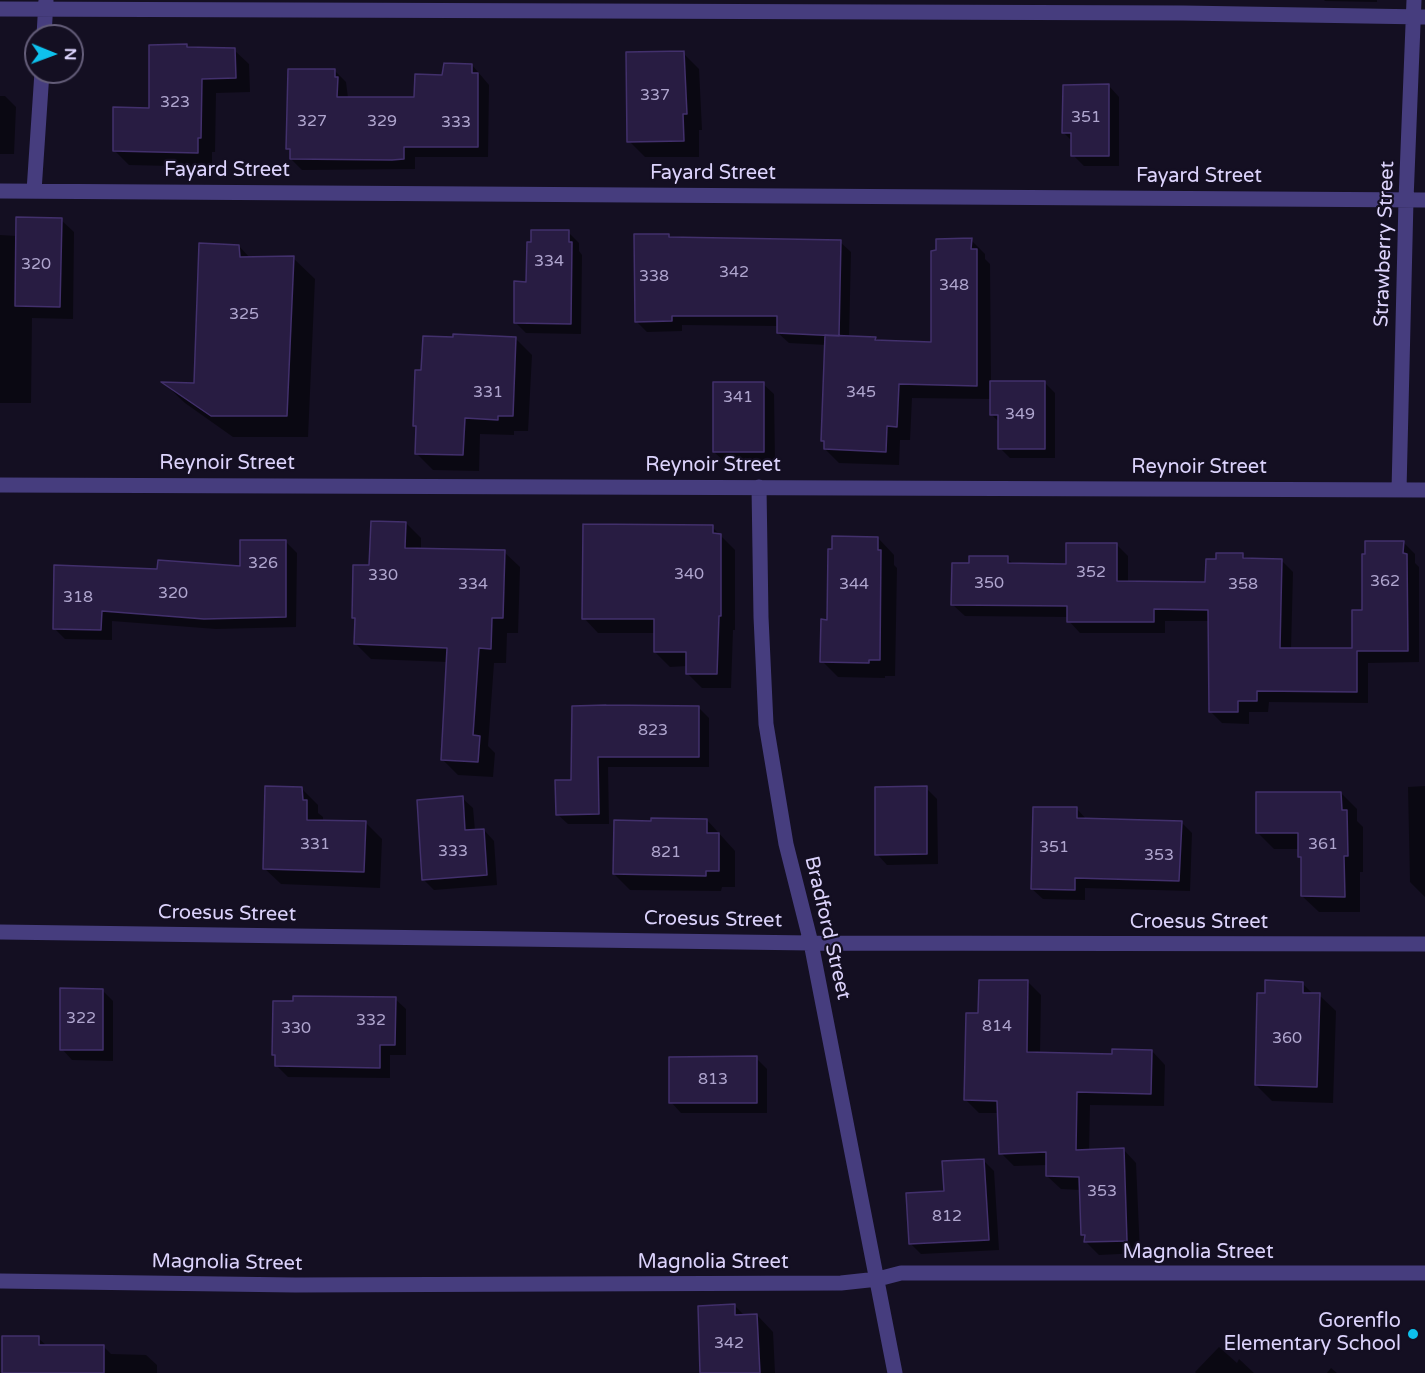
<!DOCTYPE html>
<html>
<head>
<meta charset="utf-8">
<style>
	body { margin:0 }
	#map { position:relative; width:1425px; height:1373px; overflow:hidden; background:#140f22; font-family:"Varela Round",sans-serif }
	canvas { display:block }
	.north { position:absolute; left:24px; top:24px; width:60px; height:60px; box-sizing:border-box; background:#140f22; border:2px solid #645d79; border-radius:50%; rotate:91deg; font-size:16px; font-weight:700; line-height:24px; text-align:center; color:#dcd3fc }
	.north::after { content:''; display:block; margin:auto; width:21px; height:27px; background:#0ec1ed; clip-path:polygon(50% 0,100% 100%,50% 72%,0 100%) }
</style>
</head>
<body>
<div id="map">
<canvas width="1425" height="1373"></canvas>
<div class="north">N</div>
</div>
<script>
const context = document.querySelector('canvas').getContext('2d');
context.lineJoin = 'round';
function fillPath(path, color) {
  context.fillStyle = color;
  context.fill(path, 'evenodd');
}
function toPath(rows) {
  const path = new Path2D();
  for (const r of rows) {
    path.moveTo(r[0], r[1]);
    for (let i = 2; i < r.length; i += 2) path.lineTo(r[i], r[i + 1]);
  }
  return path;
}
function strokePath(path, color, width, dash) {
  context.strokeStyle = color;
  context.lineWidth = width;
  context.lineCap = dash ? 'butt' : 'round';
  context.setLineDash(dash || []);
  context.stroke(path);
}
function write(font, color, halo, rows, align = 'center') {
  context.font = font + ' "Varela Round",sans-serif';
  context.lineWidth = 4.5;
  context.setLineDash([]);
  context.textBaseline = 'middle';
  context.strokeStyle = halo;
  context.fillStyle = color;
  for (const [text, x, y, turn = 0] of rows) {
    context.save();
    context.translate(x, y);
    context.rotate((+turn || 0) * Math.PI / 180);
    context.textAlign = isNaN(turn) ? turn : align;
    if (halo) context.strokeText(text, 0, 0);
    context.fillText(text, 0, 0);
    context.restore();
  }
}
fillPath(toPath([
	[1324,0,1377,0,1377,2,1325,1],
	[187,46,190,49,234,50,249,64,250,92,216,93,215,152,212,152,212,167,129,165,114,150,150,109],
	[683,53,699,69,702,130,699,130,699,157,645,157,629,141],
	[472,65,489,85,488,157,415,157,415,169,302,170,291,159,291,152,288,149,335,71,346,82,348,98,416,98,443,76],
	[1109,86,1119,97,1119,166,1084,166,1073,155,1073,142,1063,132],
	[0,96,5,96,16,107,14,154,0,154],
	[61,220,74,232,73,319,32,318,31,403,0,403,0,235,17,236],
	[568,232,579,243,579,251,582,255,581,334,526,333,515,322,528,283],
	[669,235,672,239,840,242,851,252,849,338,875,338,879,342,933,344,971,240,985,254,985,259,990,264,991,382,1044,382,1055,393,1055,458,1010,458,1000,448,1000,423,991,414,991,399,912,398,910,440,900,440,899,465,839,463,825,449,825,443,823,441,827,345,789,343,778,333,778,326,682,325,682,331,647,332,636,321],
	[239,246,250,258,293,258,315,279,308,437,233,437,185,403,165,384,195,384],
	[515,338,532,355,528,431,514,431,514,435,480,434,479,471,433,470,416,453,417,428,415,425,423,372],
	[763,384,774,394,775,462,725,462,714,452],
	[406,523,421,538,421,550,504,552,520,567,518,633,507,633,506,663,494,663,488,746,495,753,493,777,458,775,443,760,448,662,371,659,356,644,357,620,354,618,371,567],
	[712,527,735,550,735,630,733,630,731,688,702,688,687,673,687,666,670,667,655,652,655,633,598,633,584,618],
	[878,538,894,555,894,565,897,568,895,676,885,676,885,678,838,677,822,661,828,621],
	[286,542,297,553,296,627,216,629,112,621,112,640,65,639,54,628,158,571,241,568],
	[1403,542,1415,554,1415,563,1419,567,1419,662,1368,663,1368,703,1269,702,1268,712,1249,712,1249,724,1222,723,1210,711,1210,621,1165,621,1165,633,1080,633,1069,621,1069,617,965,616,953,605,971,565,1007,558,1014,565,1067,566,1116,544,1128,556,1128,583,1207,584,1242,555,1248,560,1281,560,1293,572,1291,650,1353,650,1364,611],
	[698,707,709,718,709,767,608,767,609,824,568,824,557,814,572,781,573,708],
	[1425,786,1425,897,1410,882,1408,787],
	[926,788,937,799,938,864,887,865,877,854],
	[302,789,318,805,318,813,323,817,323,822,366,823,382,839,380,888,281,884,264,868],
	[1341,793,1357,809,1357,821,1363,827,1363,872,1360,872,1360,912,1319,912,1302,896,1303,859,1300,856,1300,849,1274,849,1258,833],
	[462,798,473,808,475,831,484,830,494,841,497,885,434,890,423,879],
	[1077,809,1087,820,1181,822,1192,833,1190,891,1085,888,1085,900,1043,899,1032,889],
	[707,820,735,851,735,887,722,887,721,891,630,890,614,874],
	[1028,982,1041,995,1040,1054,1113,1055,1152,1051,1165,1065,1164,1106,1090,1105,1089,1151,1123,1149,1136,1163,1140,1253,1099,1255,1086,1242,1086,1238,1083,1235,1081,1190,1061,1189,1047,1176,1048,1165,1014,1166,1001,1153,999,1113,979,1113,966,1100,980,1014],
	[1302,983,1314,995,1319,995,1336,1011,1333,1103,1272,1101,1256,1085],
	[102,990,113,1001,113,1061,72,1060,62,1049],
	[395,999,406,1009,406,1055,390,1055,390,1078,288,1077,277,1066,277,1058,274,1055],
	[756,1058,767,1069,767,1113,681,1113,671,1102],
	[983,1160,994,1171,999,1250,921,1254,911,1244,946,1193],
	[735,1306,745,1316,757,1315,773,1332,775,1373,702,1373],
	[38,1338,47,1346,104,1347,111,1354,146,1355,157,1365,157,1373,4,1373],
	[1219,1347,1237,1363,1239,1359,1254,1373,1196,1373,1195,1372],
	[1331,1368,1337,1373,1327,1373]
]), '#0007');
const building = toPath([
	[187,44,187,47,235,48,236,78,202,79,201,138,198,138,198,153,113,151,113,107,149,108,149,45,187,44],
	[684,51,687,114,683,114,684,141,627,142,626,52,684,51],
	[444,63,472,64,472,73,478,73,478,147,404,147,404,159,392,160,290,159,290,149,286,149,288,69,335,69,335,77,338,77,337,97,414,97,415,74,442,75,444,63],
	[1109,84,1109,156,1071,156,1071,133,1062,133,1063,85,1109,84],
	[16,217,62,218,60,307,15,306,16,217],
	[531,230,569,230,569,242,572,242,571,324,514,323,514,281,526,282,527,242,531,242,531,230],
	[634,234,669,234,669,237,841,240,839,336,777,333,777,316,672,316,672,321,635,322,634,234],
	[972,238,971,249,977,249,977,386,899,384,897,427,887,426,886,452,824,449,824,441,821,441,825,335,876,337,875,340,931,342,931,251,936,250,936,239,972,238],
	[199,243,239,245,240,257,294,256,287,416,211,416,161,382,194,383,199,243],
	[453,334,516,337,513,416,498,416,498,420,465,418,463,455,415,454,416,426,413,426,415,370,421,370,423,336,453,337,453,334],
	[990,381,1045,381,1045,449,998,449,998,415,990,415,990,381],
	[713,382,764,382,764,452,713,452,713,382],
	[371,521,406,522,405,548,505,550,503,618,492,618,491,649,479,648,473,735,480,736,478,762,441,760,447,648,354,644,355,618,352,618,353,565,369,565,371,521],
	[583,524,713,525,713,533,721,534,721,616,719,616,717,674,686,674,686,652,654,652,654,619,582,619,583,524],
	[832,536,878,537,878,550,881,550,880,660,869,660,869,663,820,662,821,619,827,620,828,549,832,549,832,536],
	[240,540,286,540,286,617,204,619,102,611,101,630,53,629,54,565,157,569,158,560,240,566,240,540],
	[1365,541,1404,541,1403,553,1407,554,1408,651,1357,651,1357,692,1257,691,1257,701,1238,701,1238,712,1209,712,1208,610,1154,609,1154,622,1067,622,1067,606,951,605,952,563,969,563,969,556,1008,556,1008,563,1066,564,1066,543,1117,543,1117,581,1205,582,1206,559,1216,559,1216,553,1243,553,1243,558,1282,559,1280,648,1352,648,1352,610,1362,610,1362,554,1365,554,1365,541],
	[606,705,699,706,699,757,598,757,599,814,556,815,555,780,571,780,572,706,606,705],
	[265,786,302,787,303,800,307,800,307,820,366,821,364,872,263,869,265,786],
	[927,786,927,854,875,855,875,787,927,786],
	[1256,792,1341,792,1342,810,1347,810,1348,856,1344,856,1345,897,1301,896,1301,857,1298,857,1298,833,1256,833,1256,792],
	[463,796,465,830,484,829,487,875,422,880,417,800,463,796],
	[1033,807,1077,807,1077,818,1182,821,1179,881,1075,878,1075,890,1031,889,1033,807],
	[651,818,707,819,707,833,719,833,719,871,706,871,706,876,613,874,614,820,651,821,651,818],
	[979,980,1028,980,1027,1052,1112,1054,1112,1049,1152,1050,1151,1094,1077,1092,1076,1150,1124,1148,1127,1241,1084,1242,1085,1235,1081,1235,1079,1177,1046,1176,1046,1152,999,1154,997,1101,964,1100,966,1013,978,1013,979,980],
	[1265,980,1303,982,1303,993,1320,993,1317,1087,1255,1085,1257,993,1265,993,1265,980],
	[60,988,103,989,103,1050,60,1050,60,988],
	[293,996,396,997,395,1045,380,1045,380,1068,275,1066,275,1055,272,1055,273,1001,293,1001,293,996],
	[757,1056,757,1103,669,1103,669,1057,757,1056],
	[984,1159,989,1240,909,1244,906,1193,944,1191,942,1161,984,1159],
	[735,1304,735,1315,757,1314,760,1373,700,1373,698,1306,735,1304],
	[2,1336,39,1336,39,1345,104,1345,104,1373,2,1373,2,1336]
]);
fillPath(building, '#281c42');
strokePath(building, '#42306c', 1.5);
strokePath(toPath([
	[0,9,1183,13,1425,17],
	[44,36,46,0],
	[0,191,1425,200],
	[34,191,42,72],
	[0,485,1425,490],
	[759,487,761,617,766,724,786,844,811,943,895,1373],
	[1399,490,1406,200,1414,0],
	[0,932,811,943,1425,944],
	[0,1281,295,1285,841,1283,878,1279,901,1273,1425,1273]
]), '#463d7e', 15);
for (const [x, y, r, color] of [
	[1413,1334,6,"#0ec1ed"]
]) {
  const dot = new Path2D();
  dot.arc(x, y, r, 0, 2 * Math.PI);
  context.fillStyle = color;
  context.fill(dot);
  strokePath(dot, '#140f22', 2);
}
write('16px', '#afa5ce', null, [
	["337",655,96],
	["323",175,103],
	["351",1086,118],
	["327",312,122],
	["329",382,122],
	["333",456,123],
	["334",549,262],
	["320",36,265],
	["342",734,273],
	["338",654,277],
	["348",954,286],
	["325",244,315],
	["331",488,393],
	["345",861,393],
	["341",738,398],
	["349",1020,415],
	["326",263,564],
	["352",1091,573],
	["340",689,575],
	["330",383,576],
	["362",1385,582],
	["350",989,584],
	["334",473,585],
	["344",854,585],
	["358",1243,585],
	["320",173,594],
	["318",78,598],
	["823",653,731],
	["331",315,845],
	["361",1323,845],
	["351",1054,848],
	["333",453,852],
	["821",666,853],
	["353",1159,856],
	["322",81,1019],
	["332",371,1021],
	["814",997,1027],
	["330",296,1029],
	["360",1287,1039],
	["813",713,1080],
	["353",1102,1192],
	["812",947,1217],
	["342",729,1344]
]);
write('20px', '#dcd3fc', '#140f22', [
	["Fayard Street",227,171],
	["Fayard Street",713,174],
	["Fayard Street",1199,177],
	["Strawberry Street",1385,244,-88],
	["Reynoir Street",227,464],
	["Reynoir Street",713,466],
	["Reynoir Street",1199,468],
	["Croesus Street",227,914,1],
	["Croesus Street",713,920,1],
	["Croesus Street",1199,923],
	["Bradford Street",827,928,77],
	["Magnolia Street",1198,1253],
	["Magnolia Street",227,1263,1],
	["Magnolia Street",713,1263]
]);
write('20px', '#dcd3fc', '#140f22', [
	["Gorenflo",1401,1322],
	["Elementary School",1401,1345]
], 'right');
</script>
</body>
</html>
